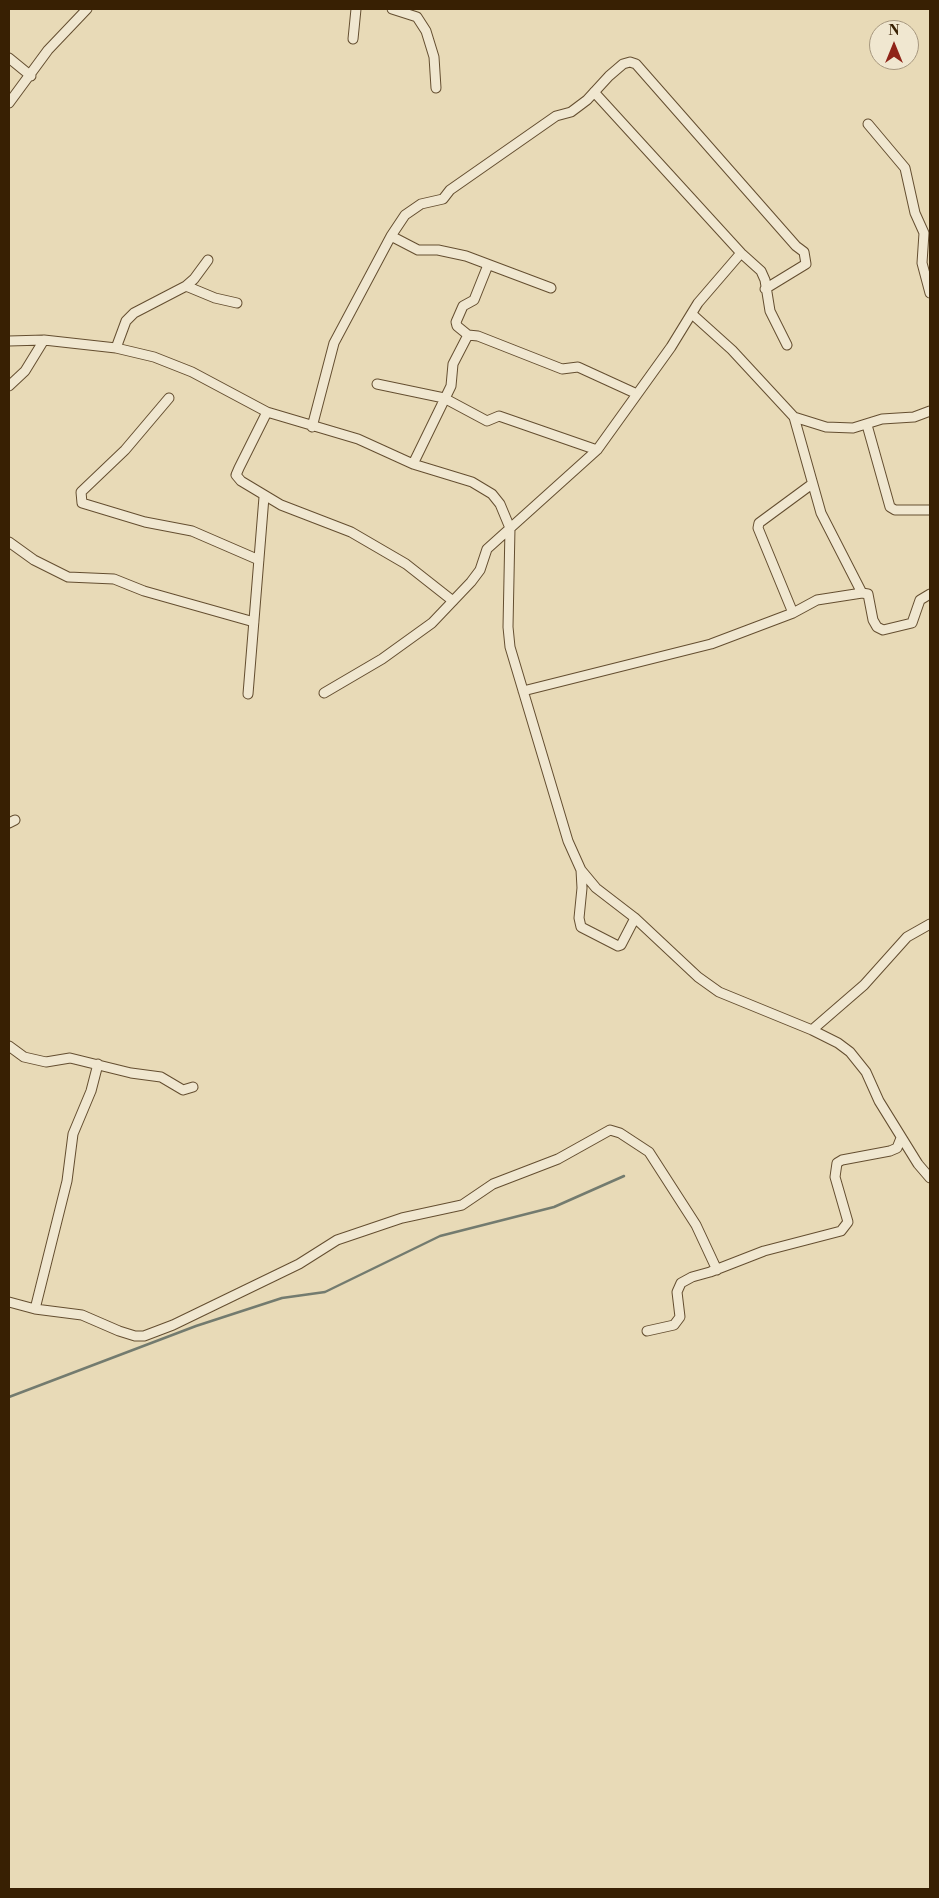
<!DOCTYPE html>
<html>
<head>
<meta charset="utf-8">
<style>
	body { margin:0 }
	#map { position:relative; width:939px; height:1898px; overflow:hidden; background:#e8dab7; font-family:"Libre Bodoni",serif }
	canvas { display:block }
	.frame { position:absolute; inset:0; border:10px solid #382003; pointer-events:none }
	.north { position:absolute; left:869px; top:20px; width:50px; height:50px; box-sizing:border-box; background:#f0e7d0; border:1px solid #a6977e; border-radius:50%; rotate:0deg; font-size:14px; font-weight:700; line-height:20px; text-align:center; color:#382003 }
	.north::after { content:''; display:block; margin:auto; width:18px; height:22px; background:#8f2418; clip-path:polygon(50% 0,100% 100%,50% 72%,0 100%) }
</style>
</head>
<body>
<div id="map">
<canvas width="939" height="1898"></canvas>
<div class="frame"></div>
<div class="north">N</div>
</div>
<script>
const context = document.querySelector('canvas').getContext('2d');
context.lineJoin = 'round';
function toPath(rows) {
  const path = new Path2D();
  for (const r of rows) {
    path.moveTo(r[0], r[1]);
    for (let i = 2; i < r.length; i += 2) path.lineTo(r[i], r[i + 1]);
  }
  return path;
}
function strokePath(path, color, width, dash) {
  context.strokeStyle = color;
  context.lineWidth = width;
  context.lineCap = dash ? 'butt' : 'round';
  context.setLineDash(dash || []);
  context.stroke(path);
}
strokePath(toPath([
	[9,1397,196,1326,282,1298,325,1292,440,1236,554,1207,624,1176]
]), '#737b6f', 2.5);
const minor = toPath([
	[392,9,417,17,426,31,434,57,436,88],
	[353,39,356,9],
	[9,58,31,76],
	[594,92,741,253,761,271,765,280,770,311,787,345],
	[9,103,48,50,87,9],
	[868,124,905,168,915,213,924,233,922,263,930,293],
	[391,236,418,250,438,250,466,256,551,288],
	[186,286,215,298,237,303],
	[692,314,732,350,794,417,826,427,853,428,882,419,914,417,930,411],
	[468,335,457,326,456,322,463,306,474,300,488,265],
	[9,341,44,340,116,348,154,357,192,372,267,412,358,439,413,464,472,482,492,494,500,504,510,528,508,627,510,647,568,841,581,870,596,888,635,918,698,977,719,992,812,1030,838,1043,850,1052,866,1072,879,1101,918,1164,930,1178],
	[116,348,126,321,134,313,186,286,194,279,208,260],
	[377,384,444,398,487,421,499,416,597,450],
	[9,386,25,371,44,340],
	[169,398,125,450,81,492,82,503,145,522,192,531,259,560],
	[267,412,239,468,236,475,241,481,281,505,351,532,406,564,453,601],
	[794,417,821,513,862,593],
	[867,425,890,507,895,510,930,510],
	[312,427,334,343,391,236,405,215,421,204,443,199,450,190,556,116,571,112,587,100,609,76,623,64,630,62,636,64,796,246,804,252,806,264,765,289],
	[413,464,451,386,453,364,468,335,478,336,562,369,578,367,637,394],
	[9,542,34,560,68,577,114,579,144,591,254,622],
	[793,613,758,528,759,523,812,484],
	[523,691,711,644,793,613,817,600,862,593,868,594,873,620,877,627,883,630,912,623,920,600,930,594],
	[324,693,382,659,432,623,471,582,480,570,487,549,597,450,671,347,698,303,741,253],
	[248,694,264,497],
	[9,823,15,820],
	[581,870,582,888,579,918,581,927,618,946,621,945,635,918],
	[812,1030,864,985,907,937,930,924],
	[9,1046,24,1057,46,1062,70,1058,131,1073,161,1077,183,1090,193,1087],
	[9,1302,35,1309,82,1315,119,1331,135,1336,144,1336,173,1325,299,1264,337,1240,402,1218,462,1205,493,1184,558,1159,610,1130,620,1133,649,1152,696,1225,717,1270],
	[35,1309,67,1181,73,1134,91,1091,98,1064],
	[647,1331,674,1325,680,1317,677,1292,681,1283,692,1277,710,1272,764,1251,841,1231,848,1222,835,1177,837,1163,842,1160,890,1151,897,1148,901,1138]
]);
strokePath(minor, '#644e30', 11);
strokePath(minor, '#f0e7d0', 9);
</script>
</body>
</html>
